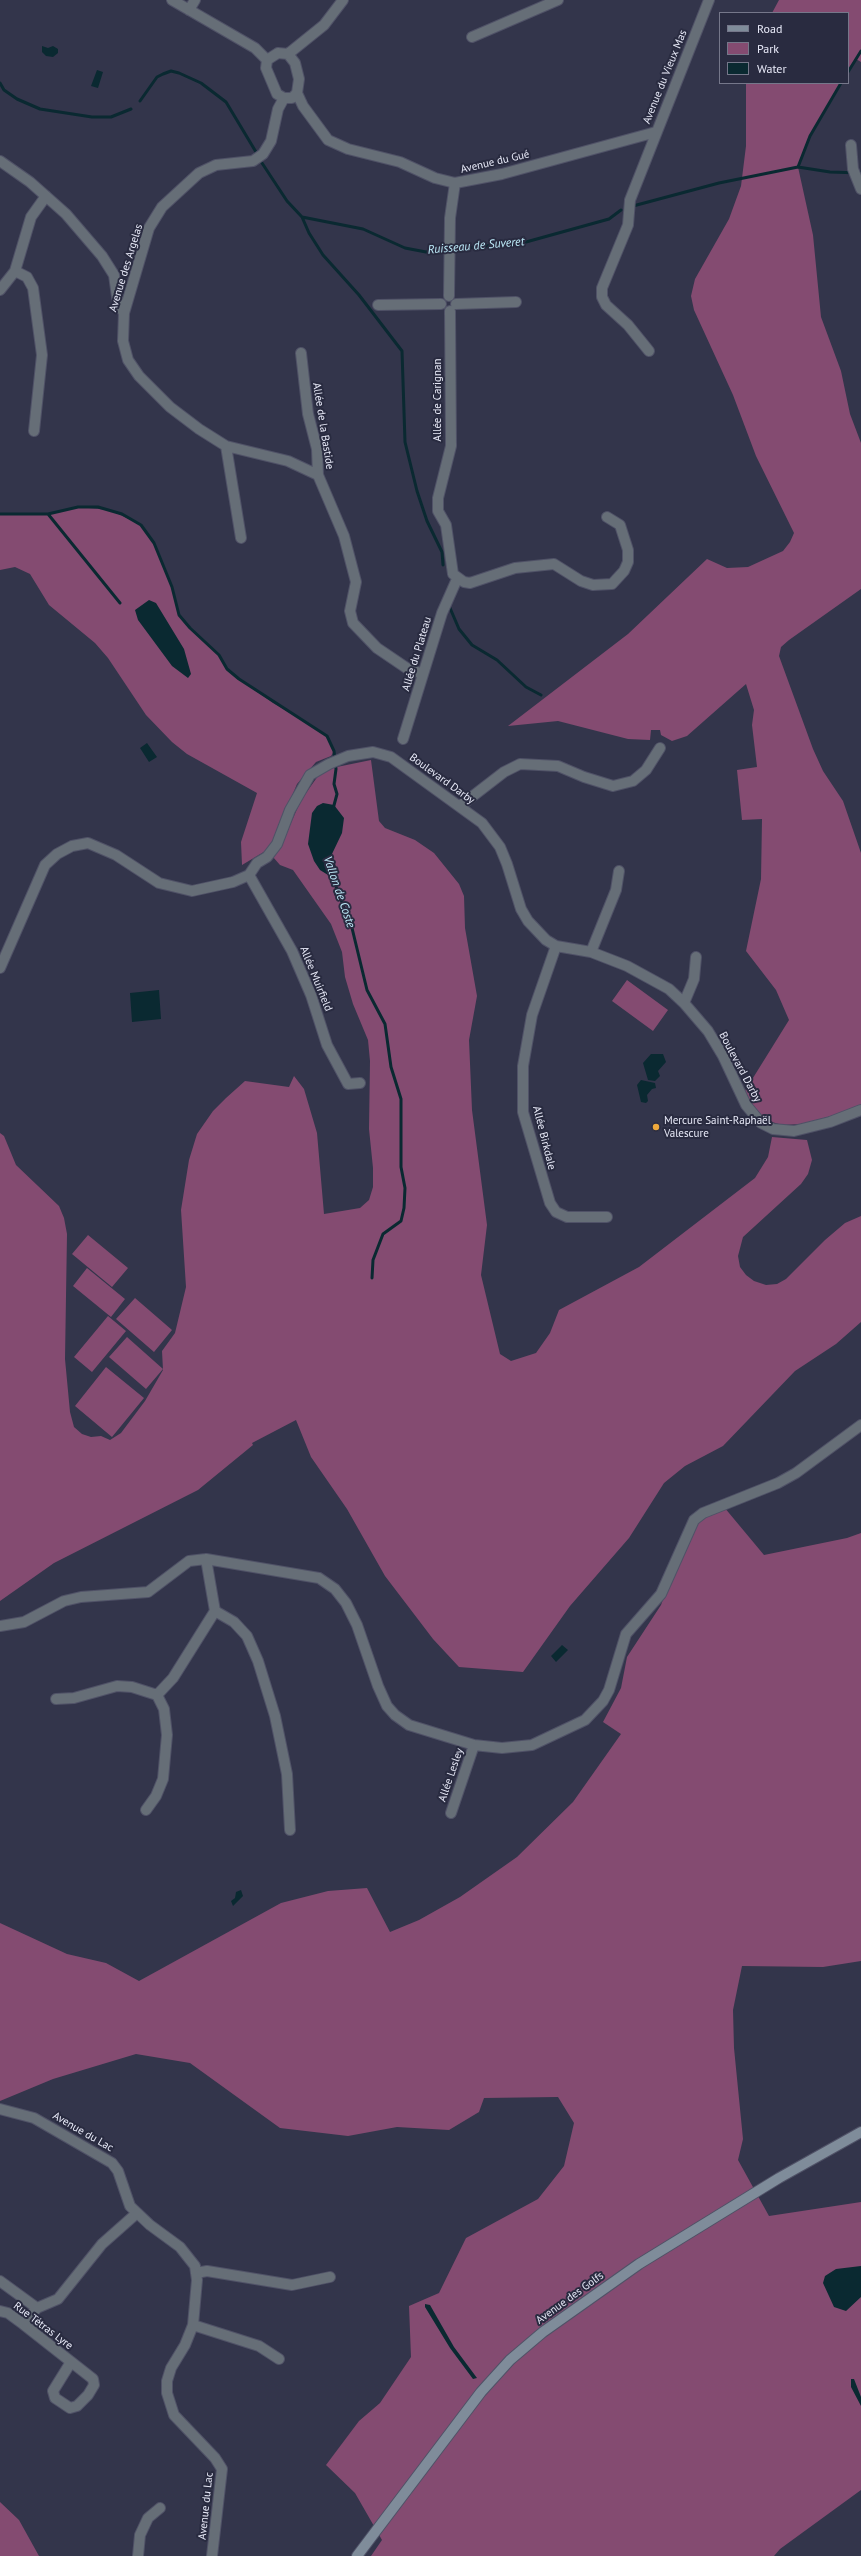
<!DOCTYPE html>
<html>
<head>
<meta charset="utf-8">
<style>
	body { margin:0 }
	#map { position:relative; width:861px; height:2556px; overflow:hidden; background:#33354b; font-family:"PT Sans",sans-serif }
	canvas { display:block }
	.legend { position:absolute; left:719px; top:12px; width:130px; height:72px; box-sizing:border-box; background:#292b40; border:1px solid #75778a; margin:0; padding:5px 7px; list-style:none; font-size:12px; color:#e8eaf8 }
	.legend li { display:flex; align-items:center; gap:8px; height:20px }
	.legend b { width:20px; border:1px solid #75778a }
</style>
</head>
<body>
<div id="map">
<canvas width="861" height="2556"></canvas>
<ul class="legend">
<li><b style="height:5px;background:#7f8c9a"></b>Road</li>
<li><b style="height:11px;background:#844b71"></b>Park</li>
<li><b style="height:11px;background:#0a2931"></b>Water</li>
</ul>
</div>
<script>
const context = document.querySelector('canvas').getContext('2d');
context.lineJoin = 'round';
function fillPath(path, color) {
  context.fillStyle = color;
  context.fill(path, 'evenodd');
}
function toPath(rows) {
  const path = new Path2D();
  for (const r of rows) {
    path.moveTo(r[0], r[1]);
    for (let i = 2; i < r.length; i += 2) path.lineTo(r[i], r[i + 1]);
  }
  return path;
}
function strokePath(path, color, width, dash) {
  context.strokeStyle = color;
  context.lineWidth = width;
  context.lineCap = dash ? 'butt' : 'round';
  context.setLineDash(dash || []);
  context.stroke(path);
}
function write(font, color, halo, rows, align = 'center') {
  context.font = font + ' "PT Sans",sans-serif';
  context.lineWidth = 4;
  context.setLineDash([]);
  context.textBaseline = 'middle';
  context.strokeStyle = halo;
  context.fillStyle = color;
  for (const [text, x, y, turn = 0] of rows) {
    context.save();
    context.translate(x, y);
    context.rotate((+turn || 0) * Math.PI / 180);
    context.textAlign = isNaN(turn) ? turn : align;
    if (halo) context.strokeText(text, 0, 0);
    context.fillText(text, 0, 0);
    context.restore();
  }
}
fillPath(toPath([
	[779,0,861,0,861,62,856,59,848,72,848,13,772,13],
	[746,83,841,83,810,136,798,167,813,235,821,317,841,371,850,414,861,443,861,589,789,640,781,647,779,656,813,749,823,771,843,801,861,853,861,1106,847,1112,801,1124,782,1125,762,1119,743,1094,789,1020,776,990,746,951,761,879,762,819,742,820,737,770,757,767,752,725,754,710,746,684,687,736,672,741,661,735,660,730,651,730,650,740,628,739,558,721,508,726,628,634,707,559,727,568,748,567,783,551,790,542,794,533,756,456,733,395,694,310,691,296,695,279,729,219,741,186,746,146],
	[78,507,110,510,141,525,154,543,172,587,179,615,190,628,219,655,227,669,239,679,273,703,316,728,327,737,334,751,331,756,316,762,297,784,274,839,267,850,242,865,241,842,257,793,187,754,172,742,146,715,108,658,95,643,49,605,30,574,15,567,0,570,0,514,48,514],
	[371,760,379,821,385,828,415,840,434,853,459,884,464,896,465,928,477,996,469,1040,472,1110,487,1225,481,1275,500,1354,511,1361,536,1353,550,1333,559,1310,639,1267,755,1178,768,1157,772,1137,807,1140,812,1160,808,1174,801,1184,743,1237,738,1256,740,1267,746,1275,754,1281,766,1285,777,1284,786,1279,825,1240,845,1223,861,1216,861,1322,836,1344,795,1371,723,1446,685,1466,664,1483,629,1538,570,1606,523,1672,459,1667,433,1639,385,1576,347,1509,311,1457,296,1420,252,1443,253,1445,198,1490,54,1563,0,1601,0,1133,4,1136,16,1165,59,1206,64,1218,67,1234,65,1359,70,1412,74,1427,82,1434,91,1437,101,1436,110,1440,121,1433,145,1401,163,1370,162,1351,175,1333,186,1287,181,1210,189,1160,197,1134,213,1111,226,1098,245,1081,289,1087,294,1076,304,1089,317,1133,324,1214,360,1208,369,1200,373,1187,373,1168,369,1129,370,1061,368,1040,353,1004,345,977,342,952,331,924,293,870,280,865,273,857,280,848,301,800,318,776,332,768],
	[627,980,668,1010,653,1031,612,1001],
	[88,1235,128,1268,112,1287,72,1254],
	[87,1268,125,1299,111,1317,73,1286],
	[135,1298,172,1330,154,1352,116,1319],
	[108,1316,126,1331,92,1372,74,1357],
	[127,1337,163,1369,146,1389,109,1357],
	[106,1367,144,1398,112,1437,75,1406],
	[724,1507,764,1555,847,1538,861,1533,861,1961,823,1967,742,1966,733,2010,734,2048,743,2139,738,2160,769,2216,861,2202,861,2490,780,2549,774,2556,371,2556,382,2540,355,2493,326,2465,359,2421,380,2403,411,2357,409,2306,439,2293,466,2238,538,2199,564,2166,574,2123,558,2097,484,2098,479,2112,449,2130,397,2127,348,2136,280,2128,190,2063,136,2054,53,2079,0,2101,0,1923,67,1954,106,1963,139,1981,281,1903,328,1891,367,1888,390,1932,419,1920,460,1897,517,1857,573,1802,621,1734,603,1722,621,1688,627,1657,661,1605,689,1527],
	[0,2502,19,2520,39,2556,0,2556]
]), '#844b71');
fillPath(toPath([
	[42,46,48,48,53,46,58,49,58,53,53,57,46,56,42,52],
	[97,70,103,72,98,88,91,86],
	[149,600,156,603,184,649,191,674,188,678,172,666,138,620,135,610],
	[147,743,157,757,149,762,140,748],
	[323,803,334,805,344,818,342,833,332,854,337,870,328,875,320,870,314,861,308,844,312,813,317,806],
	[159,990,161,1019,132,1022,130,993],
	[651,1054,663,1054,666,1062,658,1071,660,1076,655,1081,648,1080,643,1063],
	[641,1080,655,1083,656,1088,652,1089,647,1095,648,1101,646,1103,641,1102,637,1085],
	[562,1645,568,1650,556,1662,551,1656],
	[241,1890,243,1896,233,1906,231,1901,235,1898,236,1892],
	[861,2266,861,2297,846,2311,834,2307,823,2283,825,2276,836,2269],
	[425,2304,430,2305,454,2347,477,2378,473,2379,450,2348,425,2307],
	[851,2379,854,2379,861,2397,861,2406,851,2387]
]), '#0a2931');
strokePath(toPath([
	[848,72,861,51],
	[0,83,4,90,17,99,40,109,92,117,111,117,131,109],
	[140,101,157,77,163,74,171,71,179,73,201,83,226,102,256,152],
	[262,163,287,201,302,217,363,229,405,248,426,252,526,242,609,219,621,210],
	[798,167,810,136,841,83],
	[633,206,719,183,798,167,830,172,861,173],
	[302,217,309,233,323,255,359,295,402,351,405,442,417,491,427,521,442,552,443,565],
	[0,514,48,514,78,507,98,507,122,514,141,525,154,543,172,587,179,615,190,628,219,655,227,669,239,679,327,736,334,751,336,769,334,784,337,794,333,809],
	[48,514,120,603],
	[450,608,459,629,472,645,497,660,526,687,541,695],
	[330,871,352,928,367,990,385,1024,391,1067,401,1099,401,1167,405,1188,404,1208,401,1221,383,1234,373,1260,372,1278]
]), '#0a2931', 3);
const street = toPath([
	[172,0,255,48,267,60],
	[189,10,195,0],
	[472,37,558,0],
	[278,53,288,54,295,63,299,79,297,93,292,98,284,98,277,94,266,68,267,60,278,53],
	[288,54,324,25,343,0],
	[297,93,303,106,328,140,348,149,400,162,435,178,455,183,502,174,656,132],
	[284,98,278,109,271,141,263,154,253,161,216,165,199,173,162,207,149,228,124,313,123,341,128,360,139,376,170,407,199,429,226,446,288,461,318,475],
	[851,145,853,169,861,189],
	[0,161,30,182,66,214,102,256,114,275,118,304,124,313],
	[15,271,27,277,33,288,42,355,34,431],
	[0,290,15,271,31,217,46,196],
	[449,296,450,218,455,183],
	[456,304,516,302],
	[378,305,441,304],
	[450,311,451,446,438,498,438,511,446,525,453,574,464,582,470,583,515,568,554,564,581,581,593,585,612,584,624,571,628,562,628,550,620,525,607,517],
	[649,351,628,325,606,305,602,297,602,288,628,225,630,200,709,0],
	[301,353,308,414,317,449,318,475,344,536,356,582,350,611,353,623,377,648,408,669,423,674],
	[226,446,241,538],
	[403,739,442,613,457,579],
	[460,806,504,772,520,764,558,766,584,777,613,786,633,781,646,770,660,748],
	[249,875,292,951,311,995,327,1045,348,1084,360,1083],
	[556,946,532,1015,523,1066,523,1112,550,1203,556,1212,567,1217,607,1217],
	[591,952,616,890,619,871],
	[0,968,45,865,57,854,72,846,88,843,116,855,159,883,192,891,233,882,249,875,257,863,267,857,277,844,290,810,310,775,329,764,348,756,373,752,391,757,482,823,500,847,507,864,521,909,528,921,546,940,556,946,591,952,627,966,669,989,684,1003,708,1031,723,1056,746,1105,761,1123,773,1129,794,1131,830,1122,861,1110],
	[684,1003,694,979,696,957],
	[206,1559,215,1611,234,1622,247,1636,258,1661,275,1716,287,1774,290,1830],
	[0,1626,24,1622,64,1601,81,1597,148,1592,189,1561,206,1559,319,1578,335,1589,346,1603,357,1625,378,1686,387,1706,395,1715,409,1725,474,1745,502,1748,532,1745,585,1720,603,1701,609,1690,626,1634,661,1594,694,1520,703,1513,778,1483,796,1473,861,1425],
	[56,1699,74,1698,117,1686,132,1687,157,1695],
	[146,1810,156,1796,163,1779,167,1735,164,1709,157,1695,173,1678,215,1611],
	[451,1813,474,1745],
	[0,2109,34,2118,112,2163,118,2171,130,2206,150,2225,180,2247,195,2266,197,2280,193,2325,185,2345,171,2368,167,2381,167,2393,174,2415,215,2458,222,2469,212,2556],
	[196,2273,207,2271,292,2285,330,2277],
	[0,2281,37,2308],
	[0,2311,8,2313,23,2324,93,2379,94,2385,88,2395,77,2406,70,2408,55,2398,53,2391,71,2362],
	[23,2324,37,2308,58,2299,102,2244,137,2213],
	[193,2325,259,2346,279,2359],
	[138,2556,140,2535,148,2518,160,2508]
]);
const secondary = toPath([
	[357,2556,481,2392,510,2360,543,2332,639,2264,779,2178,861,2132]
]);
strokePath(street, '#505267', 12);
strokePath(secondary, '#505267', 12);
strokePath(street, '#666e77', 10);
strokePath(secondary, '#7f8c9a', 10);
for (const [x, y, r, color] of [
	[656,1127,4,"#eea83c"]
]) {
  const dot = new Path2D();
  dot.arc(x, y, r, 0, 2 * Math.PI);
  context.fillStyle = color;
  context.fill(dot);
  strokePath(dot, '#292b40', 1.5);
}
write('11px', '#e8eaf8', '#292b40', [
	["Avenue du Vieux Mas",665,77,-68],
	["Avenue du Gué",495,162,-13],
	["Avenue des Argelas",126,268,-73],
	["Allée de Carignan",438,400,-90],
	["Allée de la Bastide",323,426,81],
	["Allée du Plateau",417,654,-73],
	["Boulevard Darby",442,779,36],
	["Allée Muirfield",316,979,68],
	["Boulevard Darby",740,1067,62],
	["Allée Birkdale",544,1138,76],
	["Allée Lesley",451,1775,-71],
	["Avenue du Lac",83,2132,30],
	["Avenue des Golfs",570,2298,-36],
	["Rue Tétras Lyre",43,2326,37],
	["Avenue du Lac",206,2506,-84]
]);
write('11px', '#e8eaf8', '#292b40', [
	["Mercure Saint-Raphaël",664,1121],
	["Valescure",664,1134]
], 'left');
write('italic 12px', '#beecfa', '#292b40', [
	["Ruisseau de Suveret",476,246,-5],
	["Vallon de Coste",339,892,71]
]);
</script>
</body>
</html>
